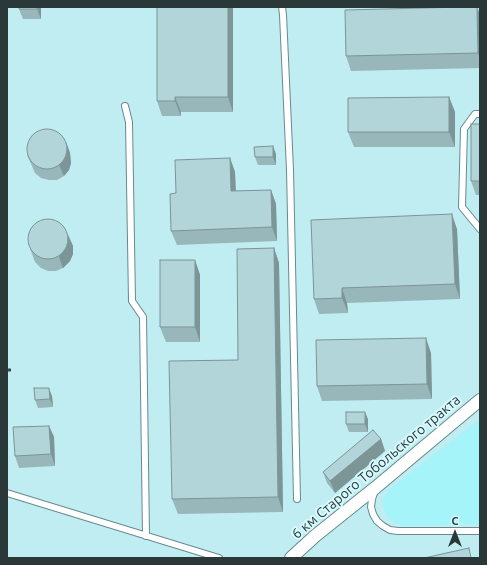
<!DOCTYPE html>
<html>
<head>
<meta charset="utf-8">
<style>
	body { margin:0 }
	#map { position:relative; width:487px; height:565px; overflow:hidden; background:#d6fafd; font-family:Ubuntu,sans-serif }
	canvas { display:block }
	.frame { position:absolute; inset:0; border:8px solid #2a383a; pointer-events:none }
	.north { position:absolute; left:435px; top:513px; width:40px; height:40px; -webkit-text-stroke:3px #d6fafd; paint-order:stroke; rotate:0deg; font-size:11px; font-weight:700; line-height:16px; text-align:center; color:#2a383a }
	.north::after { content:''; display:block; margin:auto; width:14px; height:18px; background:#2a383a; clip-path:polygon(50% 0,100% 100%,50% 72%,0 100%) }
</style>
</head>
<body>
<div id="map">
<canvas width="487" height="565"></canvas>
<div class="frame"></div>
<div class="north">С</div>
</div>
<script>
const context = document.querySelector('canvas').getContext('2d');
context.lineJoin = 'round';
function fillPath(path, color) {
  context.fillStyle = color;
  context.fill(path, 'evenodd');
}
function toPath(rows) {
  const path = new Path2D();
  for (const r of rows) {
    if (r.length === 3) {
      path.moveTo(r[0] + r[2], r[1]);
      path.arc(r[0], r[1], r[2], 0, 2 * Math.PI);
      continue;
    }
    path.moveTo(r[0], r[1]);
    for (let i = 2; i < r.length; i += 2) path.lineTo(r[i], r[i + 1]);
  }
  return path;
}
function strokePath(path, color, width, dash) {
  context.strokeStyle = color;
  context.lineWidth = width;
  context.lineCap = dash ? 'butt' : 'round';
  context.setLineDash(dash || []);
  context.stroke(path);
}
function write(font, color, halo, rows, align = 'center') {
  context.font = font + ' Ubuntu,sans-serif';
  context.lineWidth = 4;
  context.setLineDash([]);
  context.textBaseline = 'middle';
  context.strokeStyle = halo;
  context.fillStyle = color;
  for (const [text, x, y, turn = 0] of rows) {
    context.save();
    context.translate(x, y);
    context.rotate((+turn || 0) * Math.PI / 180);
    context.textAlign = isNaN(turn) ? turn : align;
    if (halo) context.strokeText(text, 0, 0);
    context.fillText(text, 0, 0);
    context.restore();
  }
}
fillPath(toPath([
	[7,7,480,7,480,558,7,558]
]), '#c0edf1');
fillPath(toPath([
	[480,419,480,524,405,526,395,523,386,515,382,503,387,491]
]), '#a4f4fa');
const service = toPath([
	[282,7,283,15,290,170,297,499],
	[125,106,129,122,132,301,143,317,146,536],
	[480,114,475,114,464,129,462,207,480,229],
	[375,490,372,499,371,507,373,514,377,521,383,526,390,530,398,531,480,531],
	[7,493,219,558]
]);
const minor = toPath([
	[291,558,315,536,375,488,480,400]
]);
strokePath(service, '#688a8c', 8);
strokePath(minor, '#688a8c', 14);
strokePath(service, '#fff', 6);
strokePath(minor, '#fff', 12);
strokePath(toPath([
	[7,370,11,370]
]), '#3c4c4e', 3, [6, 3]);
fillPath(toPath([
	[41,7,41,19,23,19,19,9],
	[157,7,233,7,233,112,181,112,181,116,162,116,157,101],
	[477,7,480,15,480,68,351,71,346,56],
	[449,97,455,112,455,147,354,147,348,132],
	[480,124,480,195,476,195,471,181],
	[66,142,70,153,71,163,69,170,64,176,57,180,49,180,41,178,35,173,32,166,27,155],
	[276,154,276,165,258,165,255,157],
	[230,158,235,172,236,191,271,190,276,204,277,241,177,245,171,231,176,193],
	[457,229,460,299,347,303,348,313,319,314,314,299],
	[68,235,73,246,73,254,70,261,63,268,56,271,48,271,41,268,35,262,28,243],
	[274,248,279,263,283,512,178,514,172,499,238,360],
	[195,260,200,275,200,342,166,342,160,327],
	[431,353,432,399,322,401,317,386],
	[52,396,53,407,38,408,35,400],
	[368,419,368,432,349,432,346,424],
	[49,426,54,437,55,466,19,468,15,456],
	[381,439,385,451,335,493,327,483,323,472]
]), '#98b7ba');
fillPath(toPath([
	[37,7,41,7,41,19,37,9],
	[228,7,233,7,233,112,228,97],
	[477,7,480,15,480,59,478,53],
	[175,97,181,112,181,116,175,101],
	[449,97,455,112,455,147,449,132],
	[66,142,70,153,71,163,69,170,64,176,59,165],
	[273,146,276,154,276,165,273,157],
	[230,158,235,172,236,205,231,191],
	[271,190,276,204,277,241,272,227],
	[452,214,457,229,460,299,455,284],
	[68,235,73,246,73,254,70,261,63,268,59,257],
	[274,248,279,263,283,512,278,497],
	[195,260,200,275,200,342,195,327],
	[342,288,347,303,348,313,342,298],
	[426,338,431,353,432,399,427,384],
	[49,388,52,396,53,407,50,399],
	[365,412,368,419,368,432,365,424],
	[49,426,54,437,55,466,51,454],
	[381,439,385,451,335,493,330,481]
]), '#7c9597');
const building = toPath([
	[19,7,37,7,37,9,19,9,19,7],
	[157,7,228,7,228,97,175,97,175,101,157,101,157,7],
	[463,7,477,7,478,53,346,56,345,10,463,7],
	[449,97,449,132,348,132,348,98,449,97],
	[471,124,480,124,480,181,471,181,471,124],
	[47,149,20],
	[273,146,273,157,255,157,254,147,273,146],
	[230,158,231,191,271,190,272,227,171,231,170,194,176,193,175,160,230,158],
	[452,214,455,284,342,288,342,298,314,299,311,220,452,214],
	[48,239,20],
	[274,248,278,497,172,499,169,361,238,360,237,249,274,248],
	[160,260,195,260,195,327,160,327,160,260],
	[426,338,427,384,317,386,316,340,426,338],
	[34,388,49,388,50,399,35,400,34,388],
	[346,412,365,412,365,424,346,424,346,412],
	[49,426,51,454,15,456,13,427,49,426],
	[373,430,381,439,330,481,323,472,373,430],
	[469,548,471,558,424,558,469,548]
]);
fillPath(building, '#b1d5d8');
strokePath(building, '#7c9597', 1);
write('14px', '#2a383a', '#d6fafd', [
	["6 км Старого Тобольского тракта",376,467,-40]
]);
</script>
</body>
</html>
